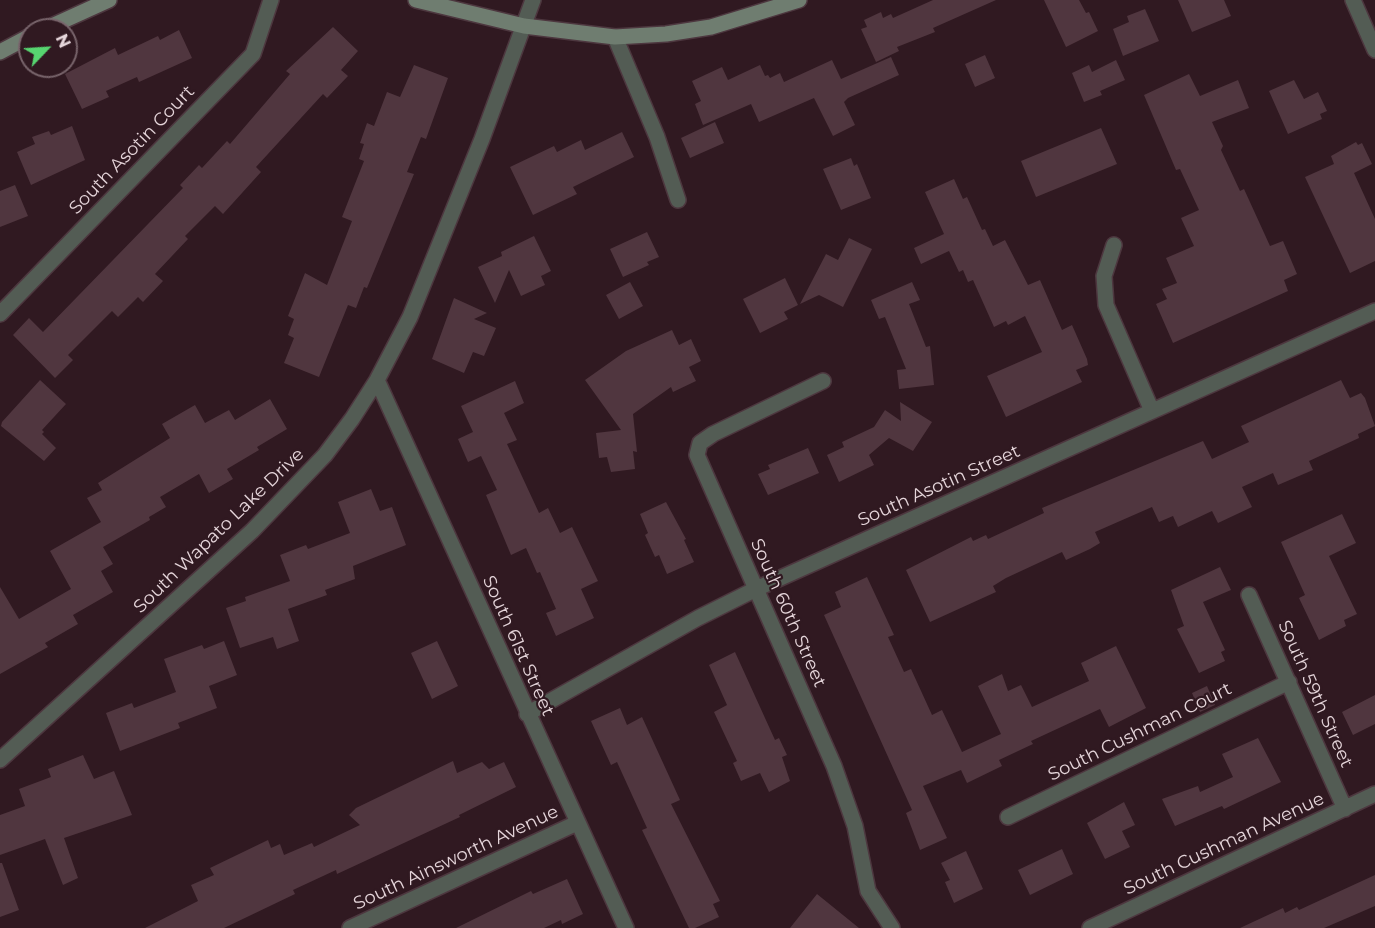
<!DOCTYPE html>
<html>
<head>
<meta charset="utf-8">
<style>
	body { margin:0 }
	#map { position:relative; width:1375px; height:928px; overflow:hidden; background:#301921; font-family:Montserrat,sans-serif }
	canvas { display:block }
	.north { position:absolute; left:18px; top:18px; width:60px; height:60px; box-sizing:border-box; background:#301921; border:2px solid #78646b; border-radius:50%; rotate:65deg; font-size:16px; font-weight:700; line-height:24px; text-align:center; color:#e5d5da }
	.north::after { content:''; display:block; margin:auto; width:21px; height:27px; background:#57d570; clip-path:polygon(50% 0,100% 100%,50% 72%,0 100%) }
</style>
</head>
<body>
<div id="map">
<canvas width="1375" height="928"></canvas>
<div class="north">N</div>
</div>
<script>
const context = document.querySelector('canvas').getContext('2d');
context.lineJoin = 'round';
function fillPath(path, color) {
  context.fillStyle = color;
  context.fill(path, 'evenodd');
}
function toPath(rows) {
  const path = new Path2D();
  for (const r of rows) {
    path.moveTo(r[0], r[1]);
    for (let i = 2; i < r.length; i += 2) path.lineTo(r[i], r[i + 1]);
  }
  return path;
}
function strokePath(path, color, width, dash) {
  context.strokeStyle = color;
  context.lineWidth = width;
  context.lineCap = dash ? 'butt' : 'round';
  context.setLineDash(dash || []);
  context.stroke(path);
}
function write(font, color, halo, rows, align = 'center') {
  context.font = font + ' Montserrat,sans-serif';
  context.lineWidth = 4.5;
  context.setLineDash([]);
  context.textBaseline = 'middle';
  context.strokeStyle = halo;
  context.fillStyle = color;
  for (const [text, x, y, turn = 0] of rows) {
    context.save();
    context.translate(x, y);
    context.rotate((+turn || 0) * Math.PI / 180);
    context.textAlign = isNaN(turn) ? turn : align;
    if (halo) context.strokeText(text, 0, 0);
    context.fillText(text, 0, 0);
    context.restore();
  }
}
fillPath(toPath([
	[933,0,996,0,933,28,935,32,897,47,899,51,876,62,861,29,867,27,864,20,881,12,883,18,891,14,893,18],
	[1044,0,1079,0,1086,13,1089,12,1098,31,1066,47],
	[1178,0,1224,0,1231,16,1192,32],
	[1145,9,1159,41,1123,56,1113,29,1129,22,1127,16],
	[333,27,358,51,341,70,348,76,327,98,323,94,256,167,261,172,223,214,215,206,185,236,188,239,155,274,163,281,143,302,138,297,118,317,112,311,68,355,73,360,55,378,13,335,29,318,43,332,183,188,180,185,199,165,202,168,227,141,230,144,290,74,286,71],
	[179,30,192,58,139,82,137,77,106,91,109,97,82,109,65,74,115,48,118,55,158,36,160,40],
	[985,55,995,78,975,87,965,64],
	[891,57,899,75,848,98,844,102,855,125,833,136,814,98,759,122,751,104,703,125,695,104,701,101,692,81,722,67,728,80,760,65,765,76,768,75,770,78,780,73,784,82,832,60,841,79],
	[1116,60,1125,80,1100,91,1102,95,1084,102,1072,73,1089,65,1092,72],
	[414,65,448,78,426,139,421,137,407,172,414,174,367,288,364,287,356,308,348,305,319,377,284,363,294,338,288,335,294,319,288,316,305,273,327,285,352,221,342,217,364,161,359,159,364,144,360,143,367,123,374,126,387,92,400,97],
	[1189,74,1200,96,1238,80,1249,108,1212,122,1223,146,1221,150,1240,191,1244,189,1270,246,1283,241,1297,274,1284,280,1288,291,1173,343,1156,304,1167,299,1162,289,1177,283,1166,258,1194,246,1181,218,1199,210,1180,169,1176,170,1144,95],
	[1294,80,1304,99,1318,92,1327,111,1320,114,1322,119,1288,134,1269,91],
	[715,122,724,143,690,158,681,138],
	[72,126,85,160,31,185,17,152,35,144,32,137,49,131,51,135],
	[1101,128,1117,164,1036,197,1021,161],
	[622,132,634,157,573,187,577,194,533,215,510,167,554,146,557,152,581,140,585,150],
	[1356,142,1358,145,1362,143,1372,164,1354,173,1375,219,1375,261,1350,273,1305,177,1334,164,1331,156],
	[851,158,854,166,857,164,871,198,841,210,823,169],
	[954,179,963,199,967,197,982,230,985,229,993,246,1005,240,1028,285,1040,280,1062,330,1072,325,1087,359,1088,365,1076,370,1082,382,1006,417,987,376,1042,352,1025,316,1008,325,1006,321,994,327,973,280,968,282,963,270,959,272,949,251,921,264,914,248,944,234,925,192],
	[15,185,28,216,0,227,0,191],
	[647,232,659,257,647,262,649,265,623,277,610,249],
	[534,236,551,271,541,276,545,285,521,296,509,270,495,303,478,267,502,256,501,252],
	[849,238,872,249,843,307,819,295,800,304,826,254,838,260],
	[785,278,798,305,784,312,788,319,760,333,743,299],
	[630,282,643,306,619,319,606,295],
	[912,282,920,300,909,304,926,347,930,346,934,385,899,389,897,370,906,369,885,317,879,319,871,300],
	[454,298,487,313,474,319,496,328,484,356,473,352,464,373,432,359],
	[672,330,679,345,691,339,701,361,689,367,696,381,673,392,671,387,633,414,637,452,633,451,635,469,611,472,607,457,599,458,596,433,621,430,585,380,626,351],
	[40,380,66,404,42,430,44,432,42,434,56,448,44,461,1,426,2,422],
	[1341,380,1350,398,1361,393,1365,398,1375,426,1358,434,1359,438,1309,461,1313,470,1278,485,1273,473,1242,487,1252,507,1218,523,1212,511,1178,527,1173,516,1159,522,1152,507,1095,532,1100,543,1090,549,1066,560,1062,552,1006,578,993,586,996,592,930,622,906,570,971,537,973,541,986,535,988,539,1044,513,1042,508,1203,441,1212,459,1249,442,1241,426],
	[515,381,524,403,504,413,517,440,507,444,539,513,548,508,560,533,572,527,598,581,581,589,594,618,556,636,546,613,556,609,540,572,537,573,526,548,511,555,486,495,497,490,481,456,468,462,458,439,473,432,461,406],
	[270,399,287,429,257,447,259,450,227,469,233,479,209,493,199,474,160,497,166,507,149,517,150,520,103,547,113,564,101,571,113,592,73,615,78,624,45,643,48,647,0,674,0,587,19,619,71,589,50,551,101,522,87,498,102,490,98,483,170,438,162,424,195,405,205,423,229,410,235,420],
	[900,402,932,422,913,451,889,438,869,455,874,465,839,482,827,455,844,447,842,442,874,427,885,410,901,421],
	[808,448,819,473,768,495,758,474,770,469,768,465],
	[371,489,380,511,392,507,406,545,353,566,355,579,325,590,327,595,288,609,299,641,277,649,273,637,240,648,226,608,246,601,245,597,290,581,280,555,306,545,308,549,350,533,338,502],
	[666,502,686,539,684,540,694,562,667,574,659,555,655,557,645,535,648,533,640,514],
	[1342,514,1356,543,1329,556,1357,614,1344,620,1346,626,1319,640,1299,598,1305,595,1281,542],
	[1220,567,1231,590,1203,602,1225,650,1221,652,1225,661,1199,673,1177,629,1184,626,1171,590],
	[867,577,894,635,888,637,904,672,911,669,932,715,942,710,962,752,1001,734,978,686,1002,674,1008,691,1021,685,1032,707,1089,681,1081,663,1116,646,1146,708,1109,727,1100,709,1031,741,1033,744,999,760,1002,766,967,783,961,770,923,786,947,838,920,850,906,813,912,810,824,615,841,607,835,592],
	[224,641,237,675,209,686,217,708,178,723,180,728,120,751,106,713,132,703,134,708,176,692,164,659,202,645,204,649],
	[437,641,458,686,432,699,411,653],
	[735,652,775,740,779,738,787,755,782,757,790,781,769,792,760,773,741,781,733,763,737,761,714,712,727,705,709,665],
	[1207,686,1215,705,1200,712,1192,693],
	[1375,695,1375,724,1353,735,1342,712],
	[620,708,627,725,642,717,680,800,671,804,720,901,713,904,719,917,695,928,689,928,642,830,647,828,617,762,611,765,591,721],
	[1258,738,1281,782,1224,809,1222,806,1175,826,1162,799,1198,786,1200,792,1233,777,1222,754],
	[83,755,94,779,114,771,132,815,64,838,78,878,63,885,45,839,0,855,0,815,25,806,19,789,51,777,48,769],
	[453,761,457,773,482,762,489,769,504,762,516,787,459,815,460,817,337,874,336,870,293,890,295,894,224,928,145,928,198,901,191,885,214,875,210,868,268,840,271,848,280,844,284,855,312,843,314,847,360,825,349,815,356,808],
	[1124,802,1135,825,1122,831,1130,847,1105,859,1087,823],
	[1062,849,1073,874,1030,895,1018,870],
	[966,851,983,889,954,903,945,882,950,880,941,863],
	[0,863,2,863,19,910,0,917],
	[1375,875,1375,906,1324,928,1240,928,1283,908,1285,913,1297,907,1299,910],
	[567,879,583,914,562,924,561,920,544,928,456,928,531,891,533,894],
	[817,894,859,928,790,928]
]), '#50363f');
const street = toPath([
	[1353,0,1375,50],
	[615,37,657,137,678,200],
	[1114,245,1104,276,1106,305,1152,411],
	[0,314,253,54,271,0],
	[377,380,626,928],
	[823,381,713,434,700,443,697,455,834,766,855,826,868,891,892,928],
	[1249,595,1345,809],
	[527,714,698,618,756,589,1375,311],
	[0,760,252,531,325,455,352,419,377,380,410,317,482,139,533,0],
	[1008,817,1289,682],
	[350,928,577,823],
	[1090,928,1375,794]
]);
const secondary = toPath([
	[416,0,524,26,615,37,666,34,711,27,799,0],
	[43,30,109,0],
	[0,52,30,36]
]);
strokePath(street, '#4d373f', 18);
strokePath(secondary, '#4d373f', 18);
strokePath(street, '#535c54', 15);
strokePath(secondary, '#6f7d70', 15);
write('18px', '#e5d5da', '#301921', [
	["South Asotin Court",132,150,-46],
	["South Asotin Street",939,486,-24],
	["South Wapato Lake Drive",219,531,-44],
	["South 60th Street",788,613,66],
	["South 61st Street",518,646,66],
	["South 59th Street",1315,694,66],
	["South Cushman Court",1140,732,-26],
	["South Cushman Avenue",1224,844,-25],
	["South Ainsworth Avenue",456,858,-25]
]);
</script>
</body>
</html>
